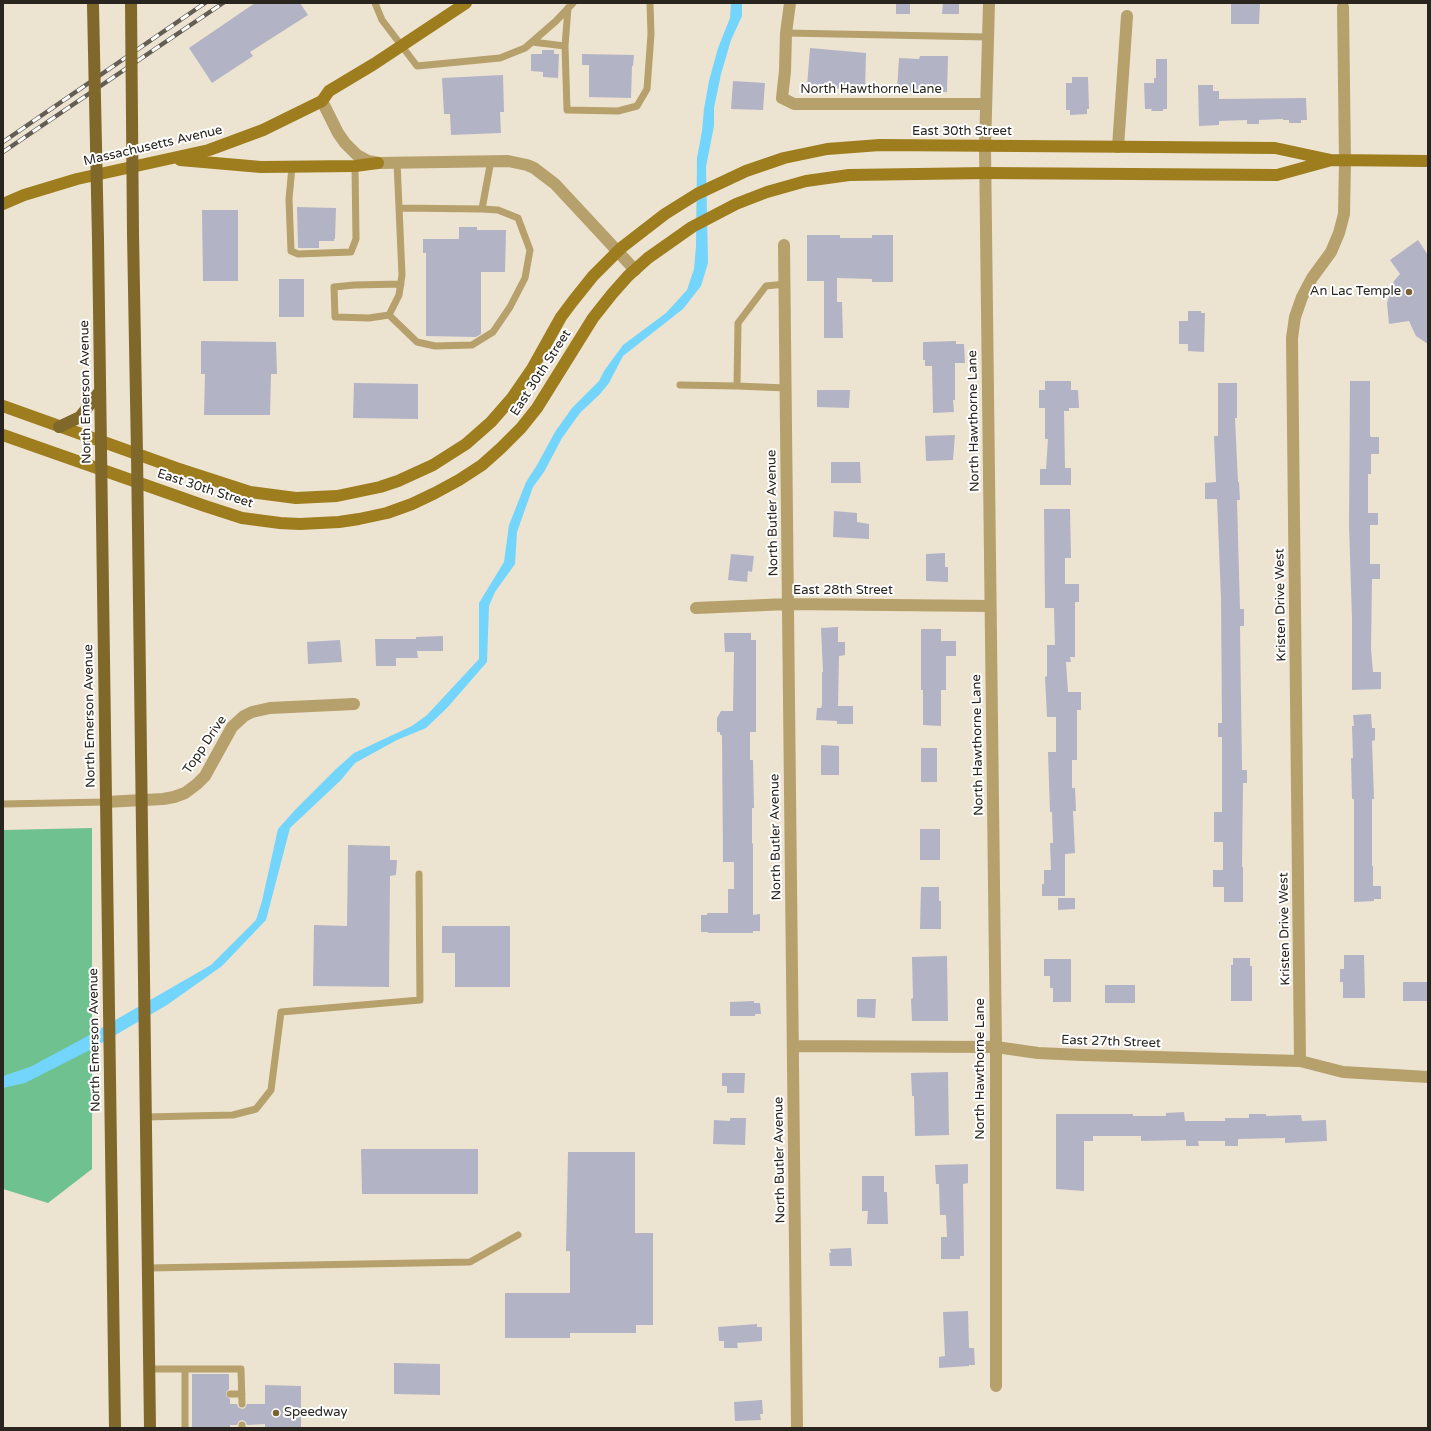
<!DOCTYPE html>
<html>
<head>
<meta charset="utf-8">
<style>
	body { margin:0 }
	#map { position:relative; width:1431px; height:1431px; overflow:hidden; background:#ede3d1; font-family:"Varela Round",sans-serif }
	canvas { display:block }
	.frame { position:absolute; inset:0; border:4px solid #29251e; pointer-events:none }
</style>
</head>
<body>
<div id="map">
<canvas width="1431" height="1431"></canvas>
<div class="frame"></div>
</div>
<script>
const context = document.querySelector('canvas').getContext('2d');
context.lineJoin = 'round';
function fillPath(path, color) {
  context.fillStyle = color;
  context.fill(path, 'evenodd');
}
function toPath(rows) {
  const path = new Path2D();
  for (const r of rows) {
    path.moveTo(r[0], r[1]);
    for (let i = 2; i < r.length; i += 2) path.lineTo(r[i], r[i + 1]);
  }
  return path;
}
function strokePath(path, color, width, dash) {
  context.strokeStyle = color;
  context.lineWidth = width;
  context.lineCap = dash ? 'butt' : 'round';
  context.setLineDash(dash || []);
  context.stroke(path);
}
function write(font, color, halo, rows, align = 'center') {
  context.font = font + ' "Varela Round",sans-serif';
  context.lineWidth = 4;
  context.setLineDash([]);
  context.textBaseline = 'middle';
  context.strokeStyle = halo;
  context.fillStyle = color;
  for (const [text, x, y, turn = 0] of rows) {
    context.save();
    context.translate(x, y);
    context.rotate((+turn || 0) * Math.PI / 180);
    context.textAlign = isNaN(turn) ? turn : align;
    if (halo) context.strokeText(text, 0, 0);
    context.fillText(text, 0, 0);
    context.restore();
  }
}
fillPath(toPath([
	[92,828,92,1169,48,1203,3,1189,4,1171,3,1169,3,830]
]), '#70c190');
fillPath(toPath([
	[731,3,742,3,742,16,731,40,721,74,714,108,714,126,706,167,708,263,701,286,683,309,623,356,609,383,600,394,580,413,562,438,544,472,533,487,517,532,515,564,495,592,489,606,487,662,447,708,426,728,397,740,355,763,341,780,290,828,266,920,222,966,167,1005,88,1051,25,1083,3,1088,3,1076,30,1067,84,1038,211,965,256,920,262,901,278,829,295,810,336,769,354,753,412,726,427,715,479,659,479,603,504,562,509,525,526,482,537,465,555,432,572,408,599,381,604,371,623,345,666,313,687,290,694,269,696,246,697,158,702,131,704,109,709,81,718,48,730,18]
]), '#73d5fc');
fillPath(toPath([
	[255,3,300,3,308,15,250,52,253,56,212,83,189,48],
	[896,3,910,3,910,14,896,14],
	[943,3,959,3,959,14,942,14],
	[1231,3,1260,3,1259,24,1231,24],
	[810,48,866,53,865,91,807,86],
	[542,50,554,50,554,54,559,54,558,78,543,77,543,72,531,71,531,54,542,54],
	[582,54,634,55,633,66,632,66,631,98,589,97,589,65,582,65],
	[920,56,948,56,947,92,897,91,899,58,919,59],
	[1156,59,1167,59,1167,109,1163,109,1163,111,1151,111,1152,109,1145,109,1144,83,1154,83,1154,78,1156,78],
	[503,75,504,112,500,112,501,133,451,135,450,114,444,114,442,78],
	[1072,77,1088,77,1089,109,1087,109,1087,114,1070,115,1070,110,1066,110,1066,83,1072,83],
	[733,81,765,83,763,110,731,109],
	[1198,85,1213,85,1213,91,1219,91,1219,99,1306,98,1307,120,1301,120,1301,123,1289,123,1289,120,1283,120,1283,119,1259,120,1259,124,1247,124,1247,120,1219,121,1219,125,1199,126],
	[297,207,336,208,335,239,334,239,334,241,319,241,319,248,298,248],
	[202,210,238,210,238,281,203,281],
	[459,227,477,227,477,230,506,230,505,272,481,272,481,334,476,337,426,336,426,253,423,253,423,239,459,239],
	[807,235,840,235,840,238,872,238,872,235,893,235,893,282,872,282,872,279,837,278,837,302,842,302,843,338,824,338,824,281,807,281],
	[1418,240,1428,255,1428,344,1416,336,1409,321,1389,324,1387,303,1394,281,1400,274,1390,260],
	[279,279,304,279,304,317,279,317],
	[1188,311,1201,311,1201,313,1205,313,1204,352,1188,351,1188,344,1179,344,1179,321,1188,321],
	[201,341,276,342,277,374,271,374,270,415,204,415,205,374,201,374],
	[956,341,956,344,964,344,965,363,955,363,955,400,953,400,954,412,933,413,932,366,925,366,925,360,923,360,923,342],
	[1045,381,1071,381,1071,390,1078,390,1079,408,1069,408,1069,411,1064,411,1065,468,1071,468,1071,485,1040,485,1040,469,1046,469,1048,439,1045,439,1045,408,1039,408,1039,390,1045,390],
	[1350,381,1370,381,1370,435,1371,437,1379,437,1379,454,1371,454,1371,474,1368,474,1368,513,1378,513,1378,525,1370,525,1370,564,1380,564,1380,579,1372,579,1371,649,1373,672,1381,672,1381,689,1352,690,1352,619,1349,525],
	[354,383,418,384,418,419,353,418],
	[1218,383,1237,383,1237,418,1235,418,1238,482,1239,482,1240,500,1237,500,1240,609,1244,609,1244,626,1240,626,1242,770,1247,770,1247,783,1243,783,1242,867,1243,867,1243,902,1224,902,1224,887,1213,887,1213,870,1223,870,1223,842,1214,842,1214,812,1222,812,1222,737,1218,737,1218,723,1222,723,1221,598,1217,499,1205,499,1205,483,1216,482,1214,436,1218,436],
	[817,390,850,390,849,408,817,407],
	[955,435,953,460,926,461,925,436],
	[831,462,860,462,861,483,831,483],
	[1044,509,1070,509,1071,558,1065,558,1065,584,1079,584,1079,602,1075,602,1075,657,1070,657,1071,662,1066,662,1068,692,1081,692,1081,710,1077,710,1077,760,1072,760,1072,788,1075,788,1076,811,1073,811,1075,853,1065,854,1065,896,1042,896,1042,884,1044,884,1044,870,1051,870,1050,843,1053,843,1052,812,1050,812,1048,752,1056,752,1056,717,1047,717,1045,677,1047,676,1047,645,1055,645,1054,608,1045,608],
	[834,511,857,513,857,522,869,524,869,539,833,537],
	[945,553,945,567,948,567,948,582,926,581,926,554],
	[731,554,754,556,752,572,748,571,747,582,728,580],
	[838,627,838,642,845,642,845,655,839,656,838,706,853,706,853,724,837,724,837,721,816,720,817,708,821,708,822,705,822,672,823,672,821,628],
	[921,629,941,629,941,641,956,641,956,656,946,656,946,690,941,690,941,726,923,725,923,690,921,690],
	[724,633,751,633,751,640,756,640,756,732,750,732,750,760,753,760,754,808,752,808,752,844,753,843,753,915,760,914,760,931,753,931,753,933,708,933,708,932,701,932,701,915,707,915,707,913,728,913,728,889,734,889,734,862,723,862,722,735,720,735,720,732,717,732,717,718,721,711,733,711,734,652,725,652],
	[443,636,443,651,417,651,418,658,396,658,396,666,376,666,375,639,416,639,416,637],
	[340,640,342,662,308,664,307,642],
	[1371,714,1372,728,1375,728,1375,740,1372,741,1374,799,1372,799,1372,866,1373,866,1373,886,1381,886,1381,899,1374,899,1374,901,1354,902,1354,799,1352,799,1351,758,1353,758,1352,726,1354,726,1353,715],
	[821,745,839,746,839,775,821,775],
	[921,748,937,748,937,782,921,782],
	[920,829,940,829,940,860,920,860],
	[348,845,390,846,390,860,397,860,396,875,390,876,389,987,313,986,314,925,347,926],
	[921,887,939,887,939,901,941,901,941,929,920,929],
	[1058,898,1075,898,1075,909,1058,910],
	[442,926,510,926,510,987,455,987,455,953,442,953],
	[1344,955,1364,955,1365,998,1343,998,1343,982,1340,982,1340,969,1344,969],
	[947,956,948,1021,912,1021,911,999,913,998,912,957],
	[1233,958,1250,958,1250,966,1252,966,1252,1001,1231,1001,1231,965,1233,965],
	[1044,959,1071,959,1071,1002,1053,1002,1053,988,1050,988,1050,976,1044,976],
	[1403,982,1428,982,1428,1001,1403,1001],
	[1105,985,1135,985,1135,1003,1105,1003],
	[857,999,876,999,875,1018,857,1017],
	[754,1001,754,1003,760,1003,761,1014,755,1014,755,1016,730,1016,730,1002],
	[948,1072,949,1135,915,1136,914,1096,912,1096,911,1073],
	[722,1073,745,1073,744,1093,727,1093,727,1086,722,1086],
	[1184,1112,1185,1121,1225,1121,1225,1118,1249,1118,1249,1114,1266,1114,1266,1116,1301,1115,1302,1121,1326,1120,1327,1141,1285,1143,1285,1138,1238,1139,1238,1146,1225,1146,1225,1141,1198,1141,1199,1146,1186,1146,1186,1140,1141,1141,1141,1136,1093,1136,1093,1141,1084,1141,1084,1191,1056,1189,1056,1114,1133,1114,1133,1116,1166,1116,1166,1113],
	[730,1118,746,1118,745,1145,713,1144,714,1120,730,1121],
	[361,1149,478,1149,478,1194,362,1194],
	[568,1152,635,1152,635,1233,653,1233,653,1325,636,1325,636,1333,570,1333,570,1338,505,1338,505,1293,570,1293,570,1251,566,1251],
	[968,1164,968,1183,963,1184,964,1256,960,1256,960,1259,941,1259,941,1237,947,1237,946,1215,940,1215,939,1184,936,1184,935,1165],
	[862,1176,884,1176,884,1192,887,1192,888,1224,867,1224,868,1211,862,1211],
	[851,1248,852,1266,830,1266,829,1253,831,1253,830,1249],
	[968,1311,969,1348,974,1348,975,1365,969,1365,969,1366,939,1368,939,1357,945,1356,943,1312],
	[757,1324,757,1327,762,1327,762,1341,737,1343,738,1348,724,1348,724,1341,719,1341,718,1327],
	[394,1363,440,1364,440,1395,394,1394],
	[192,1374,229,1374,229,1389,226,1392,226,1396,230,1399,230,1404,237,1404,238,1407,242,1409,245,1408,247,1404,265,1404,265,1385,301,1386,301,1428,265,1428,265,1424,247,1425,245,1421,242,1420,239,1421,237,1425,230,1425,230,1428,192,1428],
	[762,1400,763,1414,760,1414,761,1420,735,1421,734,1402]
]), '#b3b3c6');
strokePath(toPath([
	[375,3,382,20,417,66,500,58,525,48,556,21,573,3],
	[786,33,987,37],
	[532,42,565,46,568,8],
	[565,46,567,110,618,111,637,106,647,89,651,34,650,3],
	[397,162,402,275,399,295,389,315,369,318,335,317,334,287,354,285,401,284],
	[292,167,289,199,291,251,298,254,351,252,356,239,355,166],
	[399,208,482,209,491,160],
	[785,284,766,286,738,323,737,386,786,388],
	[389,315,417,342,435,346,472,345,493,332,510,307,525,278,530,250,518,218,498,210,482,209],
	[680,385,737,386],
	[3,804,105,802],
	[146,1117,233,1115,256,1109,271,1090,281,1012,420,1000,419,874],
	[148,1268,470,1262,518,1235],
	[149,1369,241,1369,242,1404],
	[185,1369,185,1428],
	[230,1394,242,1394],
	[242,1425,242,1428]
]), '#b6a06b', 7);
strokePath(toPath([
	[790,3,786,33,785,71,782,98,794,104,986,104],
	[989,3,985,147,996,1047,996,1386],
	[322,101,338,133,345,143,357,155,368,161,378,163,508,161,527,165,534,168,555,184,635,270],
	[1118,147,1127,16],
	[784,245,797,1428],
	[696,608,788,604,990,606],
	[105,802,163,799,174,797,185,793,197,784,205,776,232,727,244,716,252,712,270,708,354,704],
	[793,1046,996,1047,1038,1053,1082,1055,1300,1061,1343,1072,1428,1077],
	[1300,1061,1292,338,1295,317,1302,297,1312,278,1331,252,1339,233,1344,214,1345,161,1343,7]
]), '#b6a06b', 12);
strokePath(toPath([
	[180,160,261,167,355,166,378,163],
	[3,204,24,195,77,179,209,150,263,130,322,101,329,91,374,64,466,3],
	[3,406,176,468,250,492,296,498,337,496,380,487,398,481,433,465,466,444,491,422,512,398,532,369,561,317,573,301,593,276,621,248,665,214,697,194,746,171,784,158,827,149,880,145,1155,147,1275,148,1331,160,1428,161],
	[3,435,205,506,242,518,280,523,300,524,339,522,359,519,387,513,412,504,435,493,459,480,482,465,501,448,521,428,537,408,593,318,612,294,628,276,648,258,692,227,736,204,767,192,806,181,849,175,986,173,1277,175,1328,161]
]), '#9e7d1e', 12);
strokePath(toPath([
	[133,234,137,454,150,1428],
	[98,240,115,1428],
	[59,427,80,417,100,391]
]), '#80682a', 12);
const rail = toPath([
	[3,142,205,3],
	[3,152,223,3]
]);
strokePath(rail, '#635d53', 4.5);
strokePath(rail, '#fff', 3, [9]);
strokePath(toPath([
	[131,3,133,234],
	[93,5,98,240]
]), '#80682a', 12);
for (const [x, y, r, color] of [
	[1409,292,4,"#7b6132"],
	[276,1413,4,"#7b6132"]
]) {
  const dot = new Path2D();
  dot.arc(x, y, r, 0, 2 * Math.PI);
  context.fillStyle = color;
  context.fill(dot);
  strokePath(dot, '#fff', 1.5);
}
write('13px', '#29251e', '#fff', [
	["North Hawthorne Lane",871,90],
	["East 30th Street",962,132],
	["Massachusetts Avenue",153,146,-13],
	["East 30th Street",541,373,-57],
	["North Emerson Avenue",86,392,-91],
	["North Hawthorne Lane",974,421,-91],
	["East 30th Street",205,489,18],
	["North Butler Avenue",773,513,-91],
	["East 28th Street",843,591],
	["Kristen Drive West",1281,605,-91],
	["North Emerson Avenue",90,716,-91],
	["Topp Drive",205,745,-56],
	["North Hawthorne Lane",978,745,-91],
	["North Butler Avenue",776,837,-91],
	["Kristen Drive West",1285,929,-91],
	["North Emerson Avenue",95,1040,-91],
	["East 27th Street",1111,1042,2],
	["North Hawthorne Lane",981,1069,-90],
	["North Butler Avenue",780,1160,-91]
]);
write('13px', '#29251e', '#fff', [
	["An Lac Temple",1401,292],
	["Speedway",284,1413,"left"]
], 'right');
</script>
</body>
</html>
